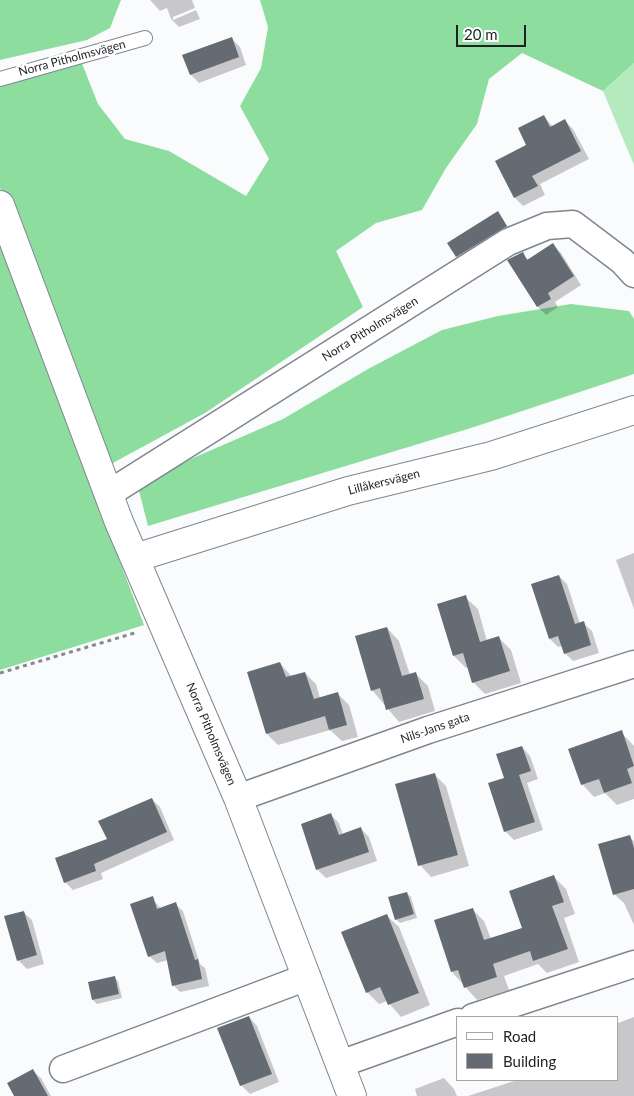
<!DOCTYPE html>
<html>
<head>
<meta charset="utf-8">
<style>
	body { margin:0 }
	#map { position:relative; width:634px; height:1096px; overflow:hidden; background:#fafbfd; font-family:Lato,sans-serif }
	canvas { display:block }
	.legend { position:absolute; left:456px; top:1016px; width:162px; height:65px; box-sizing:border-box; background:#fff; border:1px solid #a5a6a8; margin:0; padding:6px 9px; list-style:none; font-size:15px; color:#1f2125 }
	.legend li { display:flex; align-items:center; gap:10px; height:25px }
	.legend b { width:25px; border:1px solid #a5a6a8 }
	.scale { position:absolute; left:456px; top:25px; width:70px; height:22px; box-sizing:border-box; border:2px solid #1f2125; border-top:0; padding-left:6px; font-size:15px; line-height:18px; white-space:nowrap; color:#1f2125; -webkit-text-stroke:4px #fff; paint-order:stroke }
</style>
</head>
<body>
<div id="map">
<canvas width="634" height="1096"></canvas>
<ul class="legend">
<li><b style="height:6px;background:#fff"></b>Road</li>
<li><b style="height:14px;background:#646b72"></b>Building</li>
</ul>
<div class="scale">20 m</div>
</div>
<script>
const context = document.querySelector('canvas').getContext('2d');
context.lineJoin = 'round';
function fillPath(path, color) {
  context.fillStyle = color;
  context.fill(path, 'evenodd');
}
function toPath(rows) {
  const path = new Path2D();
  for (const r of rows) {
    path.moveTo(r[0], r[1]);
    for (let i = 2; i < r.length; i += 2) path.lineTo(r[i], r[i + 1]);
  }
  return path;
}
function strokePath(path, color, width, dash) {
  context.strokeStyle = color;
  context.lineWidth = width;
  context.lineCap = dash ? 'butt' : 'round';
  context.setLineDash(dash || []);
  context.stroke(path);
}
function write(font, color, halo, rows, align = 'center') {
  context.font = font + ' Lato,sans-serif';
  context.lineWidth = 5;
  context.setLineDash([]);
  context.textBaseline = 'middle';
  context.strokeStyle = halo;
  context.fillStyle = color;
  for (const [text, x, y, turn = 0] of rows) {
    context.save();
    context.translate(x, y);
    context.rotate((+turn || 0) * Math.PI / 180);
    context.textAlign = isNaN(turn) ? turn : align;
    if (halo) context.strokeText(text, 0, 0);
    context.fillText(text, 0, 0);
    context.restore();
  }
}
fillPath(toPath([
	[634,63,634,165,603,91]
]), '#b5eabe');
fillPath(toPath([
	[0,0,121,0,110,28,87,40,0,60],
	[260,0,634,0,634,63,603,91,522,53,489,79,477,124,446,168,422,210,376,223,336,251,363,307,205,413,111,464,0,188,0,82,81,61,98,104,125,139,169,151,246,196,269,159,240,106,261,68,268,27],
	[0,246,144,625,0,670],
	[571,304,629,311,634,319,634,374,471,428,148,526,138,487,193,458,283,419,368,369,442,330,498,316]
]), '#8dde9e');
fillPath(toPath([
	[150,0,192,0,195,8,173,17,173,20,196,10,200,19,179,27,171,19,167,8,160,11],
	[232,39,240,47,246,65,199,83,191,75,184,56],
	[544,116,553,127,565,121,573,129,589,159,540,184,545,195,523,206,515,198,528,146],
	[497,213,514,235,465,265,457,256],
	[553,245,561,253,581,285,555,302,558,307,546,315,538,307,509,261,522,254,529,260],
	[634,553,634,609,616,560],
	[559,576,567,584,580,624,583,623,592,631,599,653,573,661,565,653,562,646,558,647,550,639],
	[465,597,478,609,487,641,498,637,511,650,521,683,485,694,473,682,468,667,466,668,454,656],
	[387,628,399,641,410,675,415,673,428,686,435,711,399,722,372,690],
	[280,663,292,677,305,673,316,684,320,698,337,693,349,705,358,737,342,741,330,730,278,745,267,734],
	[621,732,634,746,634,799,617,805,605,793,594,797,582,784],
	[522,747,530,756,538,779,527,783,543,830,514,840,505,831],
	[434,774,446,786,469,866,431,877,420,865],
	[151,799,160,807,174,840,101,873,103,879,73,890,65,882],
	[331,815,339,823,343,835,361,829,369,837,377,861,326,878,317,869],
	[629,836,634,841,634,925,624,903,615,895,600,845],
	[554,877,566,889,575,914,564,918,579,962,547,973,538,964,504,976,509,990,477,1000,452,972,435,921,472,909,484,921,491,939,523,929],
	[407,893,411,897,417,918,400,923,396,919],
	[152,898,161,909,175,904,183,911,200,964,205,968,209,986,180,992,173,985,168,960,157,963,149,956],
	[23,912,32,920,44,964,27,969,18,960],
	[386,915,399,927,430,1005,401,1017,387,1001,379,1004,367,992],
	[114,977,118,981,122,998,97,1004,93,1000,90,983],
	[249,1017,257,1026,279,1082,250,1094,241,1085],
	[634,1017,634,1096,468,1096,517,1080,618,1080,618,1023],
	[32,1070,41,1078,51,1096,15,1096],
	[444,1078,454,1089,457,1096,417,1096,415,1089]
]), '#0003');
fillPath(toPath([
	[232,37,239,57,190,75,182,55],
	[544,115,550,127,565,119,581,151,532,176,538,186,514,198,495,161,526,145,518,128],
	[498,211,507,226,456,257,447,243],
	[553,243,574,276,548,293,551,299,537,307,507,260,523,252,527,260],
	[559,575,575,624,584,621,591,645,564,654,558,636,549,639,531,584],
	[466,595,480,642,499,636,510,671,472,683,463,653,453,656,437,604],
	[387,627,402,676,416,672,424,699,386,710,380,688,371,691,355,636],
	[280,662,286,677,305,672,314,699,338,692,347,725,329,730,325,716,266,734,247,672],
	[622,730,634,766,627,769,632,783,604,793,599,779,581,785,568,749],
	[522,746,531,771,519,775,535,822,504,832,488,783,504,778,496,754],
	[435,773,458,855,418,866,395,784],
	[152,798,167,832,94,864,96,871,64,883,55,858,107,839,98,821],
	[331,813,339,835,361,827,369,852,316,870,301,824],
	[630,835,634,848,634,889,613,895,598,844],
	[554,875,564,902,552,906,568,949,533,961,530,951,493,964,497,977,464,988,458,970,451,972,434,920,473,908,484,940,522,928,509,891],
	[407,892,414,914,395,920,388,897],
	[153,896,157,909,176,902,195,960,198,959,202,979,172,986,165,951,148,957,130,904],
	[24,911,37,955,17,961,4,916],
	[387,914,419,993,388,1005,380,987,366,993,341,932],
	[115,976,119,994,92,1000,88,982],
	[249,1016,272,1074,240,1086,217,1028],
	[33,1069,48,1096,14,1096,7,1083]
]), '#646b72');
const service = toPath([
	[0,79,145,38]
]);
const minor = toPath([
	[108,494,508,242,547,226,573,224,622,261,634,274],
	[238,798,428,730,634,664],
	[473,1017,634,964],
	[340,1064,458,1022],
	[63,1069,307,977]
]);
const tertiary = toPath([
	[0,205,119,522,238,798,352,1096],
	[135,558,348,491,491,456,634,410]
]);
strokePath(service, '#7f868e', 16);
strokePath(minor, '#7f868e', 29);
strokePath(tertiary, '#7f868e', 30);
strokePath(toPath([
	[0,673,138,632]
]), '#87898c', 3, [4, 4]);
strokePath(service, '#fff', 14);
strokePath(minor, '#fff', 26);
strokePath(tertiary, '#fff', 28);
write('12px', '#1f2125', '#fff', [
	["Norra Pitholmsvägen",72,58,-15],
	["Norra Pitholmsvägen",370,329,-32],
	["Lillåkersvägen",384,482,-14],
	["Nils-Jans gata",435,728,-19],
	["Norra Pitholmsvägen",211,734,67]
]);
</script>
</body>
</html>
